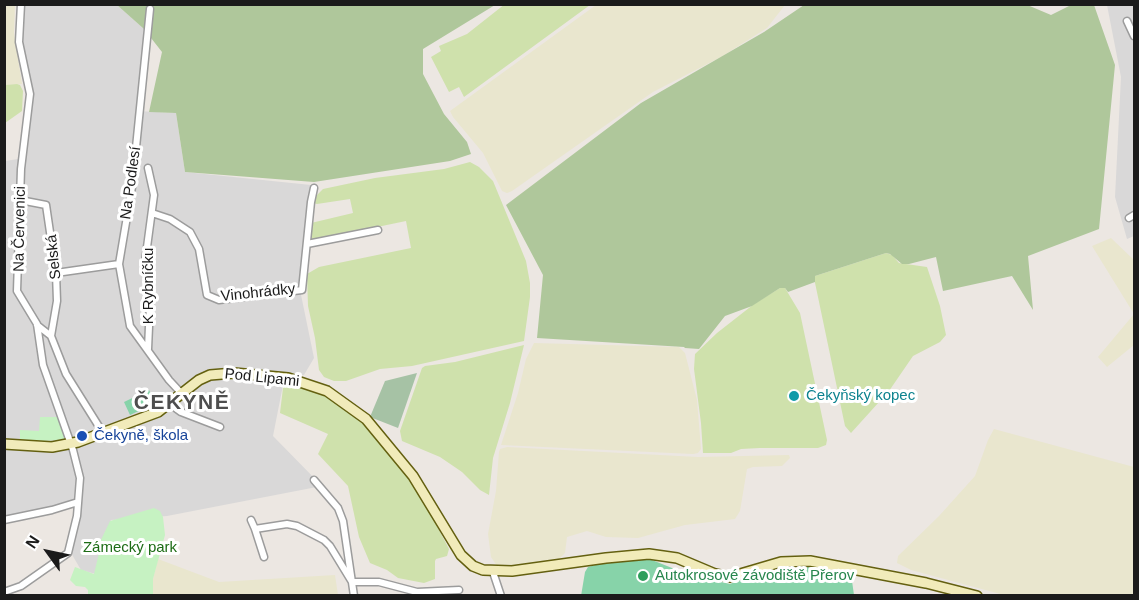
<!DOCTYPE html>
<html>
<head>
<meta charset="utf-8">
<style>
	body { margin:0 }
	#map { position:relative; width:1139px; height:600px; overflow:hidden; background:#ece7e2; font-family:Helvetica,sans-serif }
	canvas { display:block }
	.frame { position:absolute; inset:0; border:6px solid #1b1b1b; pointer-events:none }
	.north { position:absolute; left:18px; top:522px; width:60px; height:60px; -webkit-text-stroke:4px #fff; paint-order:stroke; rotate:303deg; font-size:16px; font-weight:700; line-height:24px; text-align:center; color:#1b1b1b }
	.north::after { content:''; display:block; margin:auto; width:21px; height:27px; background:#1b1b1b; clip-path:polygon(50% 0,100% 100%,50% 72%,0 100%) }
</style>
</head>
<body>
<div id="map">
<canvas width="1139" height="600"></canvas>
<div class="frame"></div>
<div class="north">N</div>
</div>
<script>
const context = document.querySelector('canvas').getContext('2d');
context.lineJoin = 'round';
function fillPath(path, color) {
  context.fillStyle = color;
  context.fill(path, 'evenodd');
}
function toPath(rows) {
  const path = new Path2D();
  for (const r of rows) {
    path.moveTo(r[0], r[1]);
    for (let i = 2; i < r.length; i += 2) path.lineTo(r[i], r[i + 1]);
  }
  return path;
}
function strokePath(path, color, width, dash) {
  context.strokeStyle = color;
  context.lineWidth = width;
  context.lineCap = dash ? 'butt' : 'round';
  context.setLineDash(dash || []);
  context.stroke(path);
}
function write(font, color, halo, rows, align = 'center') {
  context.font = font + ' Helvetica,sans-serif';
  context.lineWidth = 6;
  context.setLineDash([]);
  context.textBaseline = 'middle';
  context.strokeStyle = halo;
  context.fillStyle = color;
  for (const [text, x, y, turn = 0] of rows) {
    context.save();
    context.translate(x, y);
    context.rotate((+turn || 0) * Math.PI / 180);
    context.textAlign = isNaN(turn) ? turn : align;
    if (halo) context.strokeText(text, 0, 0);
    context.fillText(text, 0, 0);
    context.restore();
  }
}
fillPath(toPath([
	[23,5,117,5,144,29,137,111,176,113,185,172,311,185,299,285,314,358,304,375,285,375,273,436,322,486,167,516,111,520,96,574,81,570,67,546,71,534,74,508,70,504,5,517,5,161,25,158,33,98,20,33],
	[1107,5,1134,5,1134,236,1127,239,1115,197,1121,77]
]), '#d9d8d8');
fillPath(toPath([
	[5,5,15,5,14,33,22,84,5,85],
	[596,5,785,5,767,28,721,57,653,92,512,191,507,193,502,191,483,153,453,117,450,111],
	[1111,238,1134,260,1134,314,1092,246],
	[1134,314,1134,345,1107,367,1098,357],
	[534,343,679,347,685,353,697,400,701,449,698,453,693,454,501,445,518,393,526,359],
	[994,429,1134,467,1134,595,1004,595,911,570,897,563,898,556,939,516,975,476,988,440],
	[507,447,698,457,789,455,790,458,782,466,753,467,747,469,740,511,735,519,685,525,638,538,606,537,587,531,567,537,565,553,559,559,510,567,497,566,491,557,488,534,496,491,499,452,500,449],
	[158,559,219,582,335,575,338,595,153,596,153,579]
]), '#e9e6ce');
fillPath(toPath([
	[505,4,590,5,464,97,459,87,449,92,431,57,441,51,439,46,467,34],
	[17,84,20,85,23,91,22,111,5,123,5,85],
	[470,162,479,167,493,181,526,261,530,283,530,297,524,341,412,366,380,369,346,381,334,381,324,377,319,370,315,338,308,306,307,274,319,267,411,248,406,221,310,241,311,223,353,213,350,199,317,204,313,203,313,199,323,189,375,178,444,169],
	[886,253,892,255,899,263,927,267,940,306,946,335,940,342,913,356,889,391,851,433,845,426,814,278,815,276],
	[780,288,785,288,800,313,827,440,826,445,818,448,760,448,741,449,731,453,703,453,701,423,694,369,695,354,717,333,754,304],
	[524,345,510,403,493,458,489,495,480,490,462,472,440,457,402,441,400,431,422,368,425,366,455,362],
	[294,383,328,395,366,424,406,475,428,509,449,549,447,556,436,559,435,561,435,579,424,583,398,578,387,570,370,563,359,537,348,486,318,454,328,434,280,413,283,388,288,384]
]), '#cfe1ac');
fillPath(toPath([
	[1025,4,1051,15,1071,5,1094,5,1115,65,1099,229,1028,256,1033,310,1012,276,943,291,936,257,909,264,902,264,890,254,886,253,815,276,815,282,788,292,785,288,780,288,752,306,725,316,699,349,685,348,684,347,537,338,543,275,506,205,641,103,764,32,804,5],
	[117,5,495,5,423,49,423,74,444,114,467,142,471,154,450,161,314,182,185,172,176,113,149,112,162,52,144,29]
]), '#afc79b');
fillPath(toPath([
	[417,373,398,428,370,417,385,381]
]), '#a6c2a5');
fillPath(toPath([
	[40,417,61,417,69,439,43,441,20,440,20,430,39,431],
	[154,508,160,511,163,517,165,535,153,579,153,595,88,595,88,590,85,587,76,586,70,580,75,567,94,574,99,553,88,550,88,546,85,545,86,541,99,544,110,521]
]), '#c6f2c2');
fillPath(toPath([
	[149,390,156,403,130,415,124,402],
	[647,558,687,574,730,584,752,575,786,572,807,567,851,574,854,595,581,596,585,572,588,567,606,562]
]), '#87d3a9');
const minor = toPath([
	[150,9,132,187,119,264,130,326,169,380,182,394],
	[1127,21,1134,36],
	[20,200,46,205,56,273,57,301,51,336],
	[152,213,170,219,190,232,199,249,207,295,219,300,302,290,311,202,314,188],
	[1129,218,1134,215],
	[307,244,378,230],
	[56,273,119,264],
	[37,325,51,336,66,374,103,433],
	[148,349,150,304,145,262,154,195,148,168],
	[170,404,181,412,220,427],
	[314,480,338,508,343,521,354,596],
	[4,520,52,510,78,502],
	[251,520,255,529],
	[264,557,255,529,287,524,297,526,324,540,330,546,352,582,379,582,417,592,459,590],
	[493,572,501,596],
	[4,592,21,586,68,553,77,516,80,478,73,450,43,365,37,324,17,291,21,169,30,94,19,42,21,4]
]);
const secondary = toPath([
	[4,444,52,447,78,442,158,412,199,380,210,375,234,373,288,378,327,391,366,419,413,476,461,555,473,566,483,570,512,571,606,558,649,554,677,558,715,574,730,577,781,562,810,561,926,583,977,596]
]);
strokePath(minor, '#9c9c9c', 9);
strokePath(secondary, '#646010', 12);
strokePath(minor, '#fff', 6);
strokePath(secondary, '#f1ebba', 9);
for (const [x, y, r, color] of [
	[794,396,6,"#0f9aa8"],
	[82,436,6,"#1a4fb4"],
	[643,576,6,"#2e9e5b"]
]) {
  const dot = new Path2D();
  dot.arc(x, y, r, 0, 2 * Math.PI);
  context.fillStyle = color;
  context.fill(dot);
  strokePath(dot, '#fff', 2);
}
write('15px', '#1b1b1b', '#fff', [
	["Na Podlesí",131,183,-82],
	["Na Červenici",20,229,-89],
	["Selská",54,257,-96],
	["K Rybníčku",149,286,-90],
	["Vinohrádky",258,293,-6],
	["Pod Lipami",262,378,6]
]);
write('15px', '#0d838f', '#fff', [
	["Čekyňský kopec",806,396]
], 'left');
write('15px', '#164399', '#fff', [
	["Čekyně, škola",94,436]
], 'left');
write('15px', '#1d6c16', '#fff', [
	["Zámecký park",130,548]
]);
write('15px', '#27864d', '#fff', [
	["Autokrosové závodiště Přerov",655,576]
], 'left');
context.letterSpacing = '1.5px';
write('bold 21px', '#4e4e4e', '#fff', [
	["ČEKYNĚ",182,403]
]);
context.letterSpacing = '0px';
</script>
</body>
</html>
